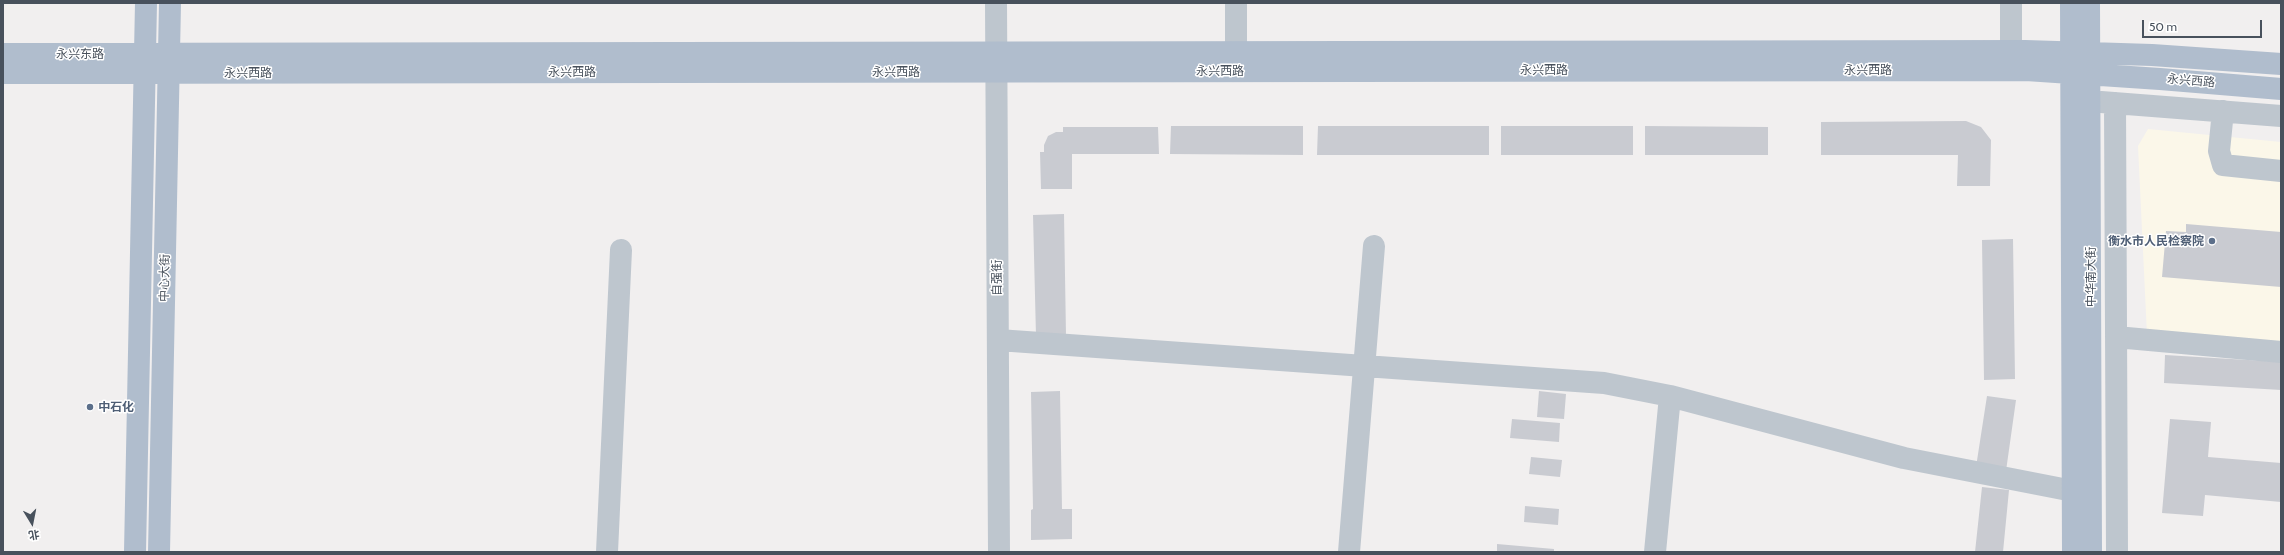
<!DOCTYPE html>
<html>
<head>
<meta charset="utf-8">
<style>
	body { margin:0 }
	#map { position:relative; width:2284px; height:555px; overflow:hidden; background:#f1efef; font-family:Cabin,"Noto Sans SC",sans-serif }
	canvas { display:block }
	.frame { position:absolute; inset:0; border:4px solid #48515c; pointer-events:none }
	.north { position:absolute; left:12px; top:503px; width:40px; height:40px; -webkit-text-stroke:3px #fff; paint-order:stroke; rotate:170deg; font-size:11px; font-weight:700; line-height:16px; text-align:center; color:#48515c }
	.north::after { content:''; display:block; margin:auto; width:14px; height:18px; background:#48515c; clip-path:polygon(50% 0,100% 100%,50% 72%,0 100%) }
	.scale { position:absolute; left:2142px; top:20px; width:120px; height:18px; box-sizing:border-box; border:2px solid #48515c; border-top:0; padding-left:5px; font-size:12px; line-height:14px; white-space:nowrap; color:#48515c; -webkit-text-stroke:3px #fff; paint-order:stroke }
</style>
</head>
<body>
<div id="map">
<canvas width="2284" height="555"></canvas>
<div class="frame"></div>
<div class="north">北</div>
<div class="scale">50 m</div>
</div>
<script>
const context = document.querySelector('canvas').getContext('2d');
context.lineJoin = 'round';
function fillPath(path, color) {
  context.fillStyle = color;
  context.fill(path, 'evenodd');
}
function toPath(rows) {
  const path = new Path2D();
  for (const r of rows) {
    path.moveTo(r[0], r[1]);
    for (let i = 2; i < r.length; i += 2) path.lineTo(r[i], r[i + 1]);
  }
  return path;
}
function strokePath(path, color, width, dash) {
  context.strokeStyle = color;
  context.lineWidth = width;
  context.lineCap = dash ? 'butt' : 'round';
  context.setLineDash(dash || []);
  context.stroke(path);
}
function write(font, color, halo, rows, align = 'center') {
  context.font = font + ' Cabin,"Noto Sans SC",sans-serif';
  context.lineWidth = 3;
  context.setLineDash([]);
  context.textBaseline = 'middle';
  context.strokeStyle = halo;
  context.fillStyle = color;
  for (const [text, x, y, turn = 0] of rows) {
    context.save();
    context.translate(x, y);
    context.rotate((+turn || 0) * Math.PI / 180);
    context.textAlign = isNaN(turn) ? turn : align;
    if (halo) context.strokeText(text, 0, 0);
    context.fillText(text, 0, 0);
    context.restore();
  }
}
fillPath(toPath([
	[2148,129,2281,142,2281,345,2147,335,2138,146]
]), '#fbf7e9');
fillPath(toPath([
	[1966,121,1981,127,1991,140,1990,186,1957,186,1958,155,1821,155,1821,122],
	[1171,126,1303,126,1303,155,1170,154],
	[1318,126,1489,126,1489,155,1317,155],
	[1501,126,1633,126,1633,155,1501,155],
	[1645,126,1768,127,1768,155,1645,155],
	[1063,127,1158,127,1159,154,1072,154,1072,189,1041,189,1040,152,1044,152,1044,145,1048,136,1056,132,1063,132],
	[1064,214,1066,336,1036,336,1033,215],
	[2186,224,2281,232,2281,287,2162,277,2166,231,2186,232],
	[2013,239,2015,379,1984,380,1982,240],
	[2165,355,2281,362,2281,390,2164,383],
	[1060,391,1062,509,1072,509,1072,539,1031,540,1031,510,1033,509,1031,392],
	[1539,391,1566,394,1564,419,1537,417],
	[1987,396,2016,400,2006,471,1976,467],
	[1512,419,1560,423,1559,442,1510,438],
	[2170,419,2211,422,2208,457,2281,463,2281,502,2205,495,2203,516,2162,513],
	[1531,457,1562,460,1560,477,1529,474],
	[1982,487,2009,490,2003,552,1975,552],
	[1525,506,1559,509,1558,525,1524,522],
	[1497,544,1554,549,1554,552,1497,552]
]), '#c9cbd1');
strokePath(toPath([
	[996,3,999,552],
	[1236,3,1236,53],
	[2011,3,2011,51],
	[2101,102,2281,116],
	[2115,103,2117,552],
	[2223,111,2219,151,2223,165,2281,171],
	[2116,337,2281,352],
	[998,340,1604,383,1670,396,1904,458,2073,491],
	[607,552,621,250],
	[1349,552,1374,246],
	[1655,552,1670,396]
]), '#bec6ce', 22);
strokePath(toPath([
	[2071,3,2073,552],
	[2089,3,2091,552],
	[3,54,2025,51,2152,55,2281,64],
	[3,73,2026,70,2160,79,2281,89],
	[135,552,146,3],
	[159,552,170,3]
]), '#b0bdcd', 22);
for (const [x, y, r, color] of [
	[2212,241,4,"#5c6f8a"],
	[90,407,4,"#5c6f8a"]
]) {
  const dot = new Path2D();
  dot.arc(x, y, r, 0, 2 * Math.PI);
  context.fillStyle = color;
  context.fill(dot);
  strokePath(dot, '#fff', 1.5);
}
write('12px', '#48515c', '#fff', [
	["永兴东路",80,54],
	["永兴西路",1544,70],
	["永兴西路",1868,70],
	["永兴西路",1220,71],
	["永兴西路",572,72],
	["永兴西路",896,72],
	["永兴西路",248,73],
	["永兴西路",2191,81,5],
	["中华南大街",2091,277,-90],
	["中心大街",165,278,-89],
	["自强街",997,278,-90]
]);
write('bold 12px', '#4e5e75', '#fff', [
	["衡水市人民检察院",2204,241],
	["中石化",98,407,"left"]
], 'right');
</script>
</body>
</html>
